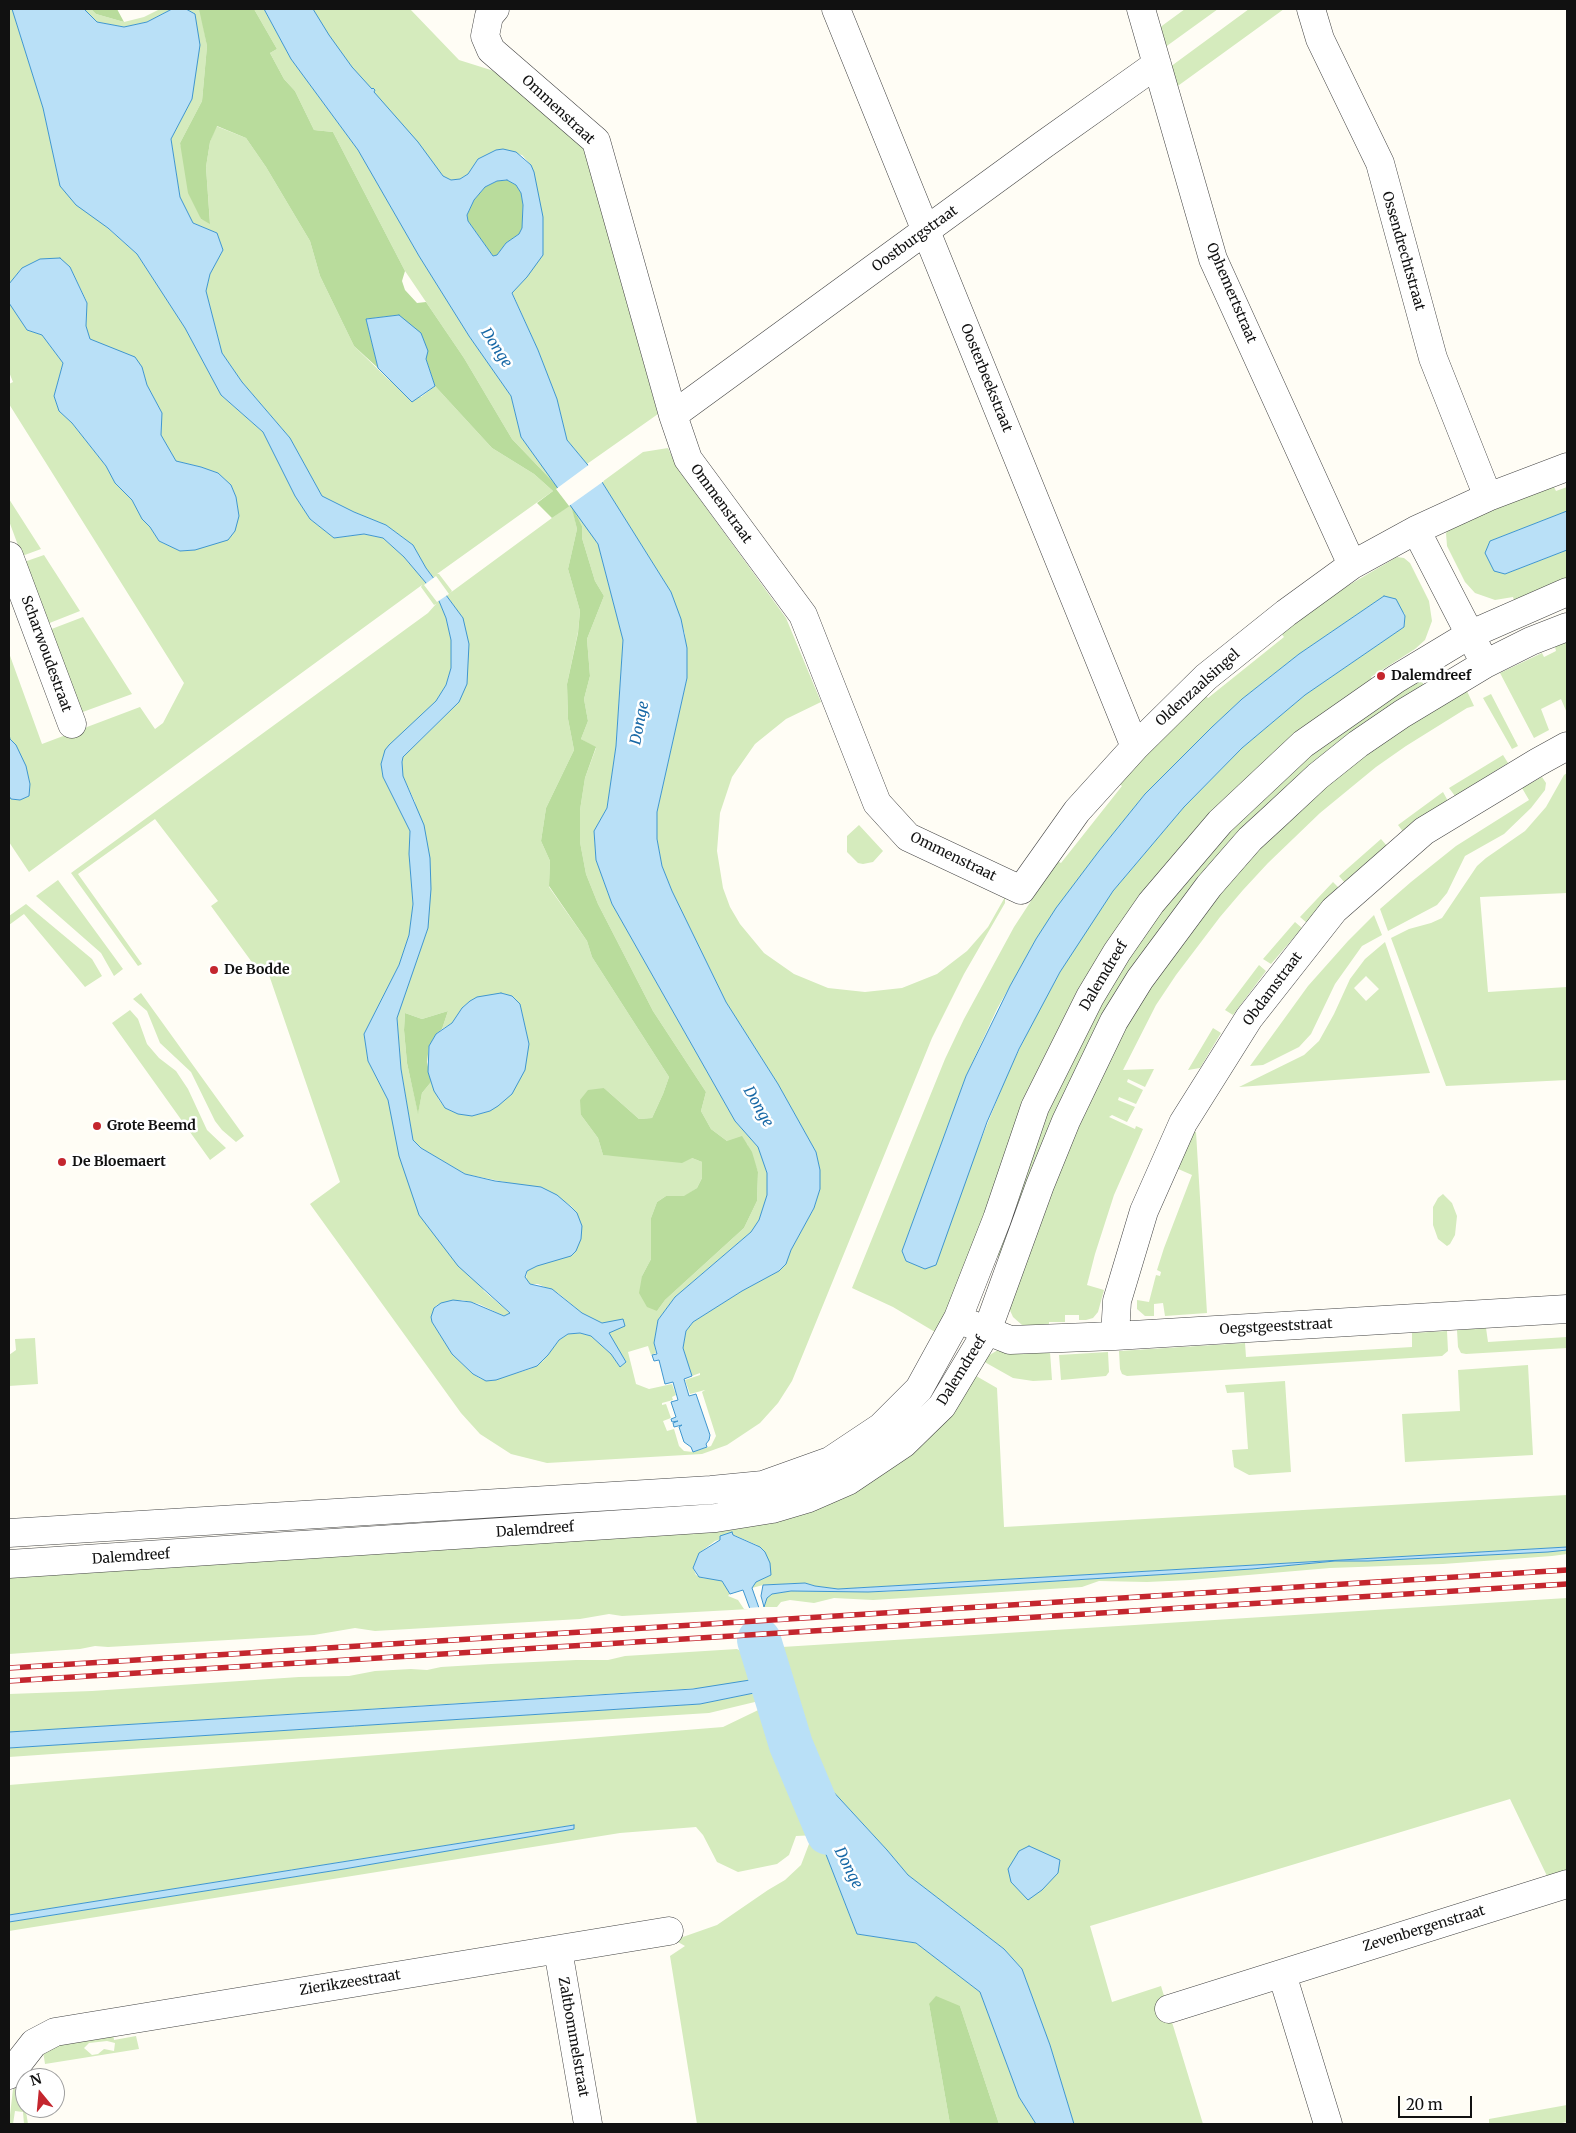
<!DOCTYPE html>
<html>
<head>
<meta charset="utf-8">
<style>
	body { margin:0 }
	#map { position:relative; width:1576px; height:2133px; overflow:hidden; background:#fffdf5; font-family:Merriweather,serif }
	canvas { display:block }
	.frame { position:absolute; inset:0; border:10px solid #111; pointer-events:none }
	.north { position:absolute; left:15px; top:2068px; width:50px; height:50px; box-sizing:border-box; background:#fff; border:1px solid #a0a0a0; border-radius:50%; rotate:343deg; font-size:14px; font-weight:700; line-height:20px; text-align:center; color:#111 }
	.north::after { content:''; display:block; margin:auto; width:18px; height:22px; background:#c4262e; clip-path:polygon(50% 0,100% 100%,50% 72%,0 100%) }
	.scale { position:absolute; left:1398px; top:2096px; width:74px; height:22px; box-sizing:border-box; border:2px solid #111; border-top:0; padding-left:6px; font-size:15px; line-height:18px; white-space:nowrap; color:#111; -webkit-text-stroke:4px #fff; paint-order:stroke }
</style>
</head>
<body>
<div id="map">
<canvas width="1576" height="2133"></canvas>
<div class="frame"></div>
<div class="north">N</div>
<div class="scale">20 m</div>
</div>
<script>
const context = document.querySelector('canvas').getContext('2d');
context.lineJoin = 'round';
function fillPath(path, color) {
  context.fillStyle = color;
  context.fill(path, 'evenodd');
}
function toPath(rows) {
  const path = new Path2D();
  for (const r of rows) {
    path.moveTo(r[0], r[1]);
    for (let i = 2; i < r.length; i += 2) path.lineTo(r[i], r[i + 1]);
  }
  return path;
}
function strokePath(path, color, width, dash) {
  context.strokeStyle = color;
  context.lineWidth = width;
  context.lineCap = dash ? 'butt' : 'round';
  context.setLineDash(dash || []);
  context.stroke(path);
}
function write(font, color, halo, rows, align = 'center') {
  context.font = font + ' Merriweather,serif';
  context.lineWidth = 5;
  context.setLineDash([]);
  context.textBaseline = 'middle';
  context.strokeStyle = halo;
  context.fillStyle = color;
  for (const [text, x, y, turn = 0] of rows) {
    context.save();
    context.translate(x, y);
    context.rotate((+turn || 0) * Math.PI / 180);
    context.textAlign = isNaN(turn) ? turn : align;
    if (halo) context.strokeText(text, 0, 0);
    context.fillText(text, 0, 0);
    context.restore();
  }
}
fillPath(toPath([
	[9,9,12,9,43,108,60,186,137,254,185,328,221,395,263,432,295,496,310,519,334,538,364,534,383,538,404,557,426,583,439,601,446,618,451,640,451,668,446,685,436,701,383,757,381,764,383,777,410,831,409,854,413,904,409,935,399,965,364,1034,368,1061,388,1100,392,1117,484,1291,511,1314,504,1316,479,1304,462,1300,437,1305,434,1308,432,1322,452,1354,473,1374,481,1379,491,1381,530,1369,543,1361,559,1340,568,1334,580,1333,591,1336,611,1354,620,1367,626,1362,602,1323,582,1313,558,1293,538,1284,530,1284,526,1280,527,1271,537,1266,577,1213,571,1206,549,1191,465,1174,421,1148,413,1140,401,1069,397,1017,428,928,415,802,403,776,402,762,403,757,459,702,463,618,426,568,413,545,386,525,354,512,322,496,290,438,242,382,222,353,206,291,210,274,223,250,217,233,193,223,180,197,171,139,192,99,195,14,186,9,200,9,207,46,202,101,180,143,201,219,210,223,206,167,210,142,216,126,246,138,266,167,310,241,320,276,354,346,389,380,421,397,435,386,492,448,534,474,553,491,437,574,439,574,452,591,450,593,571,504,598,544,623,640,616,746,607,808,594,831,596,860,612,904,735,1121,758,1147,767,1173,767,1195,759,1220,751,1232,675,1297,658,1320,654,1343,656,1353,651,1355,648,1346,628,1352,636,1384,649,1389,672,1384,676,1395,672,1397,673,1400,662,1403,662,1405,666,1404,671,1418,663,1421,667,1431,674,1429,679,1446,684,1451,693,1452,711,1446,716,1436,702,1392,705,1390,690,1394,685,1380,700,1375,700,1373,692,1376,683,1348,686,1331,693,1322,742,1291,779,1271,785,1264,791,1250,814,1208,820,1189,820,1170,816,1152,778,1084,726,1002,672,891,662,866,657,839,657,812,687,678,685,634,671,592,602,482,643,452,668,448,678,469,786,618,821,702,786,719,755,744,732,777,720,813,717,851,723,888,730,907,740,924,764,953,794,974,828,988,865,992,902,988,937,974,967,951,988,927,1005,897,1005,903,964,974,932,1038,792,1381,778,1403,760,1423,727,1445,702,1454,547,1463,511,1454,480,1434,461,1413,310,1204,340,1182,268,972,262,976,211,906,218,901,155,819,78,874,142,964,138,966,71,873,428,613,436,604,434,605,421,587,422,585,29,872,9,842,9,796,11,799,20,800,28,796,30,784,16,746,10,739,9,734,9,653,42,744,140,707,155,729,163,723,184,683,9,404,9,384,13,382,9,372],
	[40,259,70,267,87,302,86,326,90,339,142,367,147,385,162,413,161,435,176,461,201,467,218,473,231,485,236,497,239,516,195,550,180,551,159,541,150,527,142,518,132,500,115,483,106,466,72,423,59,411,54,396,63,363,42,335,27,330,9,303,9,284,22,268],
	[572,507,582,526,582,538,595,581,604,596,587,639,590,676,584,699,588,721,581,739,596,748,585,778,580,810,580,842,586,874,598,904,653,1011,706,1092,701,1111,711,1129,727,1141,747,1144,758,1172,757,1201,744,1228,665,1300,657,1311,642,1276,651,1259,651,1218,657,1202,666,1196,684,1197,697,1188,702,1178,702,1162,692,1158,603,1155,598,1138,581,1115,604,1088,639,1119,652,1118,663,1094,669,1077,592,957,587,941,549,887,550,861,541,841,546,808,574,750,568,719,567,684,578,632,580,611,568,569,577,529],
	[503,993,520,1004,529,1044,490,1111,472,1116,451,1111,445,1108,439,1100,431,1082,422,1093,418,1113,407,1063,404,1030,405,1013,422,1019,448,1011,442,1029,452,1023,462,1008,470,1001,475,998],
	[84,9,91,9,96,14,124,22,144,17,160,9,172,9,147,22,124,27,97,22],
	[254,9,264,9,291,59,358,150,419,256,469,336,511,396,521,437,558,487,512,439,464,358,405,271,333,132,314,130,295,91,284,79,270,53,277,49],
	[313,9,410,9,459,60,494,71,582,142,658,414,587,464,567,440,557,399,538,350,512,292,527,277,531,165,522,155,496,150,478,159,468,174,460,179,451,180,443,176,352,67,328,35],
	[1185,9,1218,9,1164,48,1159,28],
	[1249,9,1284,9,1175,88,1170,67],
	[1553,485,1556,491,1567,487,1567,511,1490,541,1487,555,1493,568,1505,574,1567,550,1567,584,1516,606,1513,597,1495,600,1475,593,1465,582,1447,546,1446,533,1450,528,1457,525],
	[9,499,41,549,22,556,9,521],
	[44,555,80,611,47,624,24,562],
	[1397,557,1404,558,1410,563,1429,601,1432,621,1425,640,1415,649,1371,677,1375,684,1148,900,940,1335,893,1307,852,1288,945,1059,964,1019,1014,927,1057,861,1061,863,1122,786,1117,782,1204,694,1208,698,1284,637,1280,632,1349,585],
	[1384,596,1405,614,1404,627,1305,695,1242,748,1184,807,1113,891,1074,947,1032,1023,1008,1073,978,1147,923,1267,906,1261,902,1251,966,1076,997,1009,1036,939,1056,909,1099,851,1145,794,1212,727,1242,699,1299,654],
	[83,617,132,694,80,713,49,630],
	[1567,634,1567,713,1561,699,1541,709,1549,730,1534,738,1500,673,1542,653,1544,657,1556,651,1555,647],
	[1419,676,1425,687,1195,888,1003,1258,991,1254,1031,1144,1091,1017,1150,924,1222,838,1301,762],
	[1466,689,1474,706,1467,708,1406,746,1376,767,1320,813,1268,863,1243,890,1220,917,1176,975,1156,1005,1123,1070,1154,1069,1145,1087,1128,1079,1127,1082,1143,1090,1136,1104,1119,1097,1118,1100,1135,1107,1127,1122,1112,1115,1109,1117,1135,1129,1136,1126,1143,1129,1114,1195,1095,1254,1087,1285,1104,1290,1098,1312,1093,1318,1086,1320,1079,1320,1079,1315,1065,1315,1065,1322,1049,1322,1049,1328,1027,1328,1022,1325,1013,1317,1008,1306,1103,1055,1226,877,1341,767],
	[1491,694,1518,746,1512,749,1483,698],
	[1503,755,1508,763,1455,796,1449,788],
	[1567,773,1567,893,1480,897,1488,992,1567,987,1567,1080,1446,1086,1391,938,1409,929,1431,923,1442,918,1477,866,1486,858,1525,831,1546,807,1564,775],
	[1542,777,1546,783,1545,790,1531,808,1504,834,1465,856,1447,893,1437,905,1388,931,1380,909,1411,882,1456,846,1529,800,1522,788],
	[1443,792,1448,801,1404,833,1398,825],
	[859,825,883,851,873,862,863,864,858,863,847,852,847,836],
	[1381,839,1387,846,1345,883,1339,876],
	[58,880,123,969,114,976,101,953,36,896],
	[1333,882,1340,889,1307,923,1300,917],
	[26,904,92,959,102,976,85,987,24,914,9,925,9,916],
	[1374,915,1382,935,1362,946,1335,984,1311,1034,1299,1047,1263,1065,1250,1066,1308,986,1348,941],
	[1295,922,1302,928,1271,964,1263,959],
	[1385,942,1430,1073,1239,1087,1304,1055,1319,1041,1334,1014,1350,979,1365,959],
	[1366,976,1379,989,1366,1001,1354,988],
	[1259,965,1266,971,1233,1015,1225,1010],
	[141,993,244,1136,236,1142,222,1130,215,1121,191,1072,160,1043,147,1011,133,999],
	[130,1010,138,1019,147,1044,159,1058,176,1071,188,1089,207,1130,226,1148,210,1160,112,1023],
	[1213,1028,1221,1033,1200,1068,1188,1070],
	[1194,1132,1196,1132,1207,1313,1165,1316,1163,1303,1154,1304,1154,1316,1145,1316,1137,1309,1137,1300,1149,1302,1156,1275,1160,1276,1161,1272,1157,1270,1164,1248,1192,1175,1176,1168],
	[1443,1194,1452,1203,1457,1216,1455,1235,1450,1244,1447,1246,1438,1239,1433,1225,1433,1207,1438,1198],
	[1486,1328,1488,1342,1567,1337,1567,1348,1466,1354,1461,1353,1458,1347,1457,1330],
	[1447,1331,1448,1351,1442,1356,1127,1376,1122,1374,1120,1369,1119,1351,1245,1343,1246,1357,1412,1347,1412,1333],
	[35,1338,38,1384,9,1386,9,1355,16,1350,15,1339],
	[998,1350,1050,1352,1052,1380,1033,1381,1013,1378,981,1360],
	[1108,1352,1109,1372,1106,1376,1061,1380,1059,1355],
	[1528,1365,1533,1455,1405,1462,1402,1414,1460,1411,1458,1370],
	[971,1373,997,1388,1004,1527,1567,1495,1567,1547,838,1589,815,1586,805,1583,763,1585,752,1588,756,1582,771,1575,757,1545,734,1535,715,1541,699,1553,693,1568,696,1575,702,1578,716,1579,722,1581,730,1594,728,1596,738,1600,744,1609,750,1609,622,1616,609,1614,580,1619,375,1631,355,1628,314,1635,108,1647,95,1646,80,1649,9,1654,9,1567,806,1506],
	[1285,1381,1291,1472,1249,1475,1234,1467,1232,1450,1248,1449,1244,1392,1227,1393,1225,1385],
	[1567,1550,1567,1554,1552,1556,1443,1564,1330,1568,1190,1580,1147,1582,1099,1581,1082,1587,873,1600,834,1598,814,1603,790,1600,781,1602,777,1607,764,1607,767,1597,772,1594,791,1591,881,1592,1252,1569,1335,1561,1368,1561],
	[1567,1598,1567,1878,1548,1878,1510,1799,1090,1926,1112,2002,1161,1986,1203,2124,1074,2124,1050,2045,1022,1969,1004,1949,908,1875,887,1850,817,1774,797,1780,857,1934,916,1943,980,1992,1019,2097,1036,2124,999,2124,960,2006,929,2004,950,2124,697,2124,670,1956,685,1946,678,1942,680,1938,717,1925,768,1890,785,1880,801,1865,809,1844,817,1835,796,1836,789,1855,777,1864,738,1872,717,1862,703,1835,696,1827,620,1833,9,1931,9,1922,344,1869,574,1829,573,1825,9,1915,9,1785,723,1727,779,1700,759,1701,709,1713,67,1753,9,1757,9,1748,700,1704,759,1692,773,1694,772,1661,766,1648],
	[1029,1846,1041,1852,1028,1899],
	[737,1649,739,1650,748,1665,748,1672,756,1671,756,1666,762,1663,758,1676,750,1680,715,1687,9,1732,9,1694,92,1691,299,1677,349,1676,375,1671,411,1669,427,1670,441,1667,491,1664,576,1660,608,1660,625,1656],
	[113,2032,114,2040,136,2036,139,2049,45,2064,43,2051,57,2044],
	[107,2041,115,2043,114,2051,104,2049,98,2054,92,2055,84,2048,89,2043],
	[22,2087,28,2124,24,2124,23,2112,15,2111,13,2124,9,2124,13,2089],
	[1567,2105,1567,2122,1556,2124,1489,2124,1489,2119]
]), '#d5ebbd');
fillPath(toPath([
	[91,9,117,9,124,22,96,14],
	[199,9,254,9,277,49,270,53,284,79,295,91,314,130,333,132,405,271,402,281,405,290,417,303,426,302,464,358,512,439,558,487,571,504,582,526,582,538,595,581,604,596,587,639,590,676,584,699,588,721,581,739,596,747,585,778,580,810,580,842,586,874,598,904,653,1011,706,1092,701,1111,711,1129,727,1141,742,1136,752,1152,758,1172,757,1201,744,1228,665,1300,657,1311,647,1307,639,1293,642,1276,651,1259,651,1218,657,1202,666,1196,684,1196,697,1188,702,1178,702,1162,692,1158,682,1163,603,1155,598,1138,581,1115,580,1100,588,1090,604,1088,639,1119,652,1118,663,1094,669,1077,592,957,587,941,549,886,550,861,541,841,546,808,574,750,568,719,567,684,578,633,580,611,568,569,577,529,571,505,552,518,537,503,553,491,534,474,492,448,435,386,426,359,399,315,366,319,378,368,354,346,320,276,310,241,266,167,246,138,217,126,210,142,206,167,210,224,201,219,188,193,180,143,202,101,207,46],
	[507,180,516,185,521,193,523,205,522,228,519,234,506,243,497,255,493,256,468,221,467,215,474,200,485,187,497,181],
	[448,1011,442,1029,436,1034,429,1046,427,1062,431,1082,422,1093,418,1114,407,1063,404,1030,405,1013,422,1019],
	[936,1996,960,2006,999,2124,950,2124,929,2004]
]), '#b9dc9c');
const water = toPath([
	[12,9,84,9,97,22,124,27,147,22,172,9,186,9,195,14,200,45,192,99,171,139,180,197,193,223,217,233,223,250,210,274,206,291,222,353,242,382,290,438,322,496,354,512,386,525,413,545,426,568,463,618,469,644,467,684,459,702,403,757,402,762,403,776,424,825,430,858,431,889,428,928,397,1018,401,1069,413,1140,421,1148,465,1174,495,1181,541,1187,557,1195,571,1207,577,1213,582,1226,581,1239,576,1251,571,1256,537,1266,527,1271,525,1277,530,1284,552,1289,582,1313,602,1323,623,1319,625,1326,609,1333,626,1362,620,1367,611,1354,591,1336,580,1333,568,1334,559,1340,548,1355,537,1366,496,1380,486,1381,473,1374,452,1354,432,1322,431,1317,434,1308,441,1303,453,1300,471,1302,504,1316,510,1313,458,1266,419,1215,399,1156,388,1100,368,1061,364,1034,399,965,409,935,413,904,409,854,410,831,383,777,381,764,385,750,389,745,436,701,446,685,451,668,451,640,446,618,439,601,426,583,404,557,383,538,364,534,334,538,310,519,295,496,263,432,221,395,185,328,137,254,108,228,76,205,60,186,43,108,12,9],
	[264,9,313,9,329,35,352,67,372,89,373,88,375,90,374,92,418,142,443,176,451,180,460,179,468,174,478,159,496,150,503,149,516,152,531,165,534,172,543,217,543,255,527,277,512,293,538,350,557,399,567,440,602,482,671,592,681,619,687,648,687,678,657,812,657,839,662,866,672,891,726,1002,778,1084,816,1152,820,1170,820,1189,814,1208,791,1250,786,1264,779,1271,742,1291,693,1322,686,1331,683,1348,692,1376,684,1379,689,1396,696,1394,710,1435,709,1440,706,1444,707,1447,693,1452,691,1447,684,1442,679,1427,682,1425,674,1427,673,1423,678,1421,672,1422,671,1419,676,1417,671,1402,678,1400,673,1382,665,1384,659,1360,654,1361,652,1355,657,1354,654,1343,658,1320,675,1297,751,1232,759,1220,767,1195,767,1173,758,1147,735,1121,612,904,596,860,594,831,607,808,616,746,623,640,598,544,521,437,511,396,469,336,419,256,358,150,291,59,264,9],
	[507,180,516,185,521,193,523,205,522,228,519,234,506,243,497,255,493,256,468,221,467,215,474,200,485,187,497,181,507,180],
	[60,258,70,267,87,303,86,326,90,339,135,357,142,367,147,385,162,413,161,435,176,461,201,467,218,473,231,485,236,497,239,516,235,531,228,540,195,550,180,551,159,541,150,527,142,519,132,500,115,483,106,466,72,423,59,411,54,396,63,363,42,335,27,330,9,303,9,284,22,268,40,259,60,258],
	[399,315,421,333,428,351,426,359,435,386,412,402,378,368,366,319,399,315],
	[1567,511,1567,550,1505,574,1494,571,1485,553,1490,541,1567,511],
	[1384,596,1396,599,1405,616,1404,627,1305,695,1242,748,1184,807,1113,891,1060,972,1019,1049,987,1122,936,1265,925,1269,906,1261,902,1251,966,1076,1010,986,1036,939,1056,908,1099,851,1145,794,1212,727,1242,699,1299,654,1384,596],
	[9,734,10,739,16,745,26,766,30,784,29,796,20,800,11,799,9,796,9,734],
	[501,993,512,996,520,1004,529,1044,525,1070,512,1094,498,1106,490,1111,472,1116,458,1114,445,1108,434,1091,428,1072,429,1046,436,1034,452,1023,462,1008,470,1001,477,997,501,993],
	[732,1532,733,1535,760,1547,765,1552,770,1563,771,1575,756,1582,752,1588,759,1608,766,1648,772,1661,779,1666,786,1694,781,1696,759,1692,700,1704,9,1748,9,1732,693,1689,750,1680,758,1676,762,1663,754,1649,750,1609,743,1590,730,1594,722,1581,699,1577,693,1568,699,1553,720,1540,720,1536,732,1532],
	[1567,1547,1567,1550,1548,1552,1368,1561,1335,1561,1252,1569,911,1590,868,1592,791,1591,772,1594,767,1598,764,1607,761,1596,763,1585,805,1583,815,1586,838,1589,1567,1547],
	[817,1774,887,1850,908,1875,1004,1949,1022,1969,1050,2045,1074,2124,1036,2124,1019,2097,980,1992,916,1943,857,1934,797,1780,817,1774],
	[574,1825,574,1829,344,1869,9,1922,9,1915,574,1825],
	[1029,1846,1060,1860,1058,1873,1042,1890,1028,1900,1011,1882,1008,1869,1019,1851,1029,1846]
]);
fillPath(water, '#b9e0f7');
strokePath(water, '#3f96cf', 1);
fillPath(toPath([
	[590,464,604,481,569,506,556,489],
	[436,576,449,594,437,602,424,585],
	[761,1607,769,1647,751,1648,748,1608]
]), '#fffdf5');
strokePath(toPath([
	[759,1640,791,1745,828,1833]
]), '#b9e0f7', 44);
const minor = toPath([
	[495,9,489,16,485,36,491,50,596,141,673,415,688,459,803,615,877,803,908,837,1021,890,1077,811,1135,747,1206,677,1286,613,1352,565,1416,530,1488,497,1567,467],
	[836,9,1135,747],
	[1141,9,1213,259,1352,565],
	[1311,9,1320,39,1380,163,1433,358,1488,497],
	[673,415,1043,145,1157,64],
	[1416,530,1479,652],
	[9,556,72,724],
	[970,1324,1010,1340,1115,1336,1567,1309],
	[1115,1336,1117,1301,1144,1211,1183,1123,1249,1018,1334,910,1424,831,1538,762,1567,746],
	[9,1533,711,1490,763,1485,830,1461,881,1427,919,1389,958,1318,997,1219,1035,1107,1090,997,1117,952,1151,903,1220,822,1303,744,1396,679,1469,635,1567,592],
	[9,1564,716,1518,772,1509,809,1498,848,1481,903,1444,942,1406,987,1331,1040,1185,1066,1121,1114,1021,1140,979,1209,886,1250,839,1274,817,1318,776,1358,744,1402,714,1485,664,1531,641,1567,627],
	[558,1950,588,2124],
	[1282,1974,1328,2124],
	[1169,2009,1567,1884],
	[9,2075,34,2043,55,2032,669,1931]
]);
strokePath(minor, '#444', 29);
strokePath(minor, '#fff', 28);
const rail = toPath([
	[9,1668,1567,1570],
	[9,1681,1567,1584]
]);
strokePath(rail, '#c4262e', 5.5);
strokePath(rail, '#fff', 4, [11]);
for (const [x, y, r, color] of [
	[1381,676,5,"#c4262e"],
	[214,970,5,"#c4262e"],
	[97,1126,5,"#c4262e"],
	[62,1162,5,"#c4262e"]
]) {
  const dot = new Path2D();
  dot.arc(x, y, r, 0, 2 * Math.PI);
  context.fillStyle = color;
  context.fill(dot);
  strokePath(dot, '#fff', 2);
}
write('14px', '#111', '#fff', [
	["Ommenstraat",558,110,43],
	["Oostburgstraat",915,239,-36],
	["Ossendrechtstraat",1403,251,74],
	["Ophemertstraat",1231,293,67],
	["Oosterbeekstraat",986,378,68],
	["Ommenstraat",721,504,54],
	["Scharwoudestraat",46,654,70],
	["Oldenzaalsingel",1198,688,-42],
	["Ommenstraat",953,857,26],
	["Dalemdreef",1104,976,-59],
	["Obdamstraat",1273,989,-53],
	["Oegstgeeststraat",1276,1327,-3],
	["Dalemdreef",962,1371,-58],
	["Dalemdreef",535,1530,-4],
	["Dalemdreef",131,1557,-4],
	["Zevenbergenstraat",1424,1929,-17],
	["Zierikzeestraat",350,1983,-9],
	["Zaltbommelstraat",573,2037,80]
]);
write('bold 14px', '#111', '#fff', [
	["Dalemdreef",1391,676],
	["De Bodde",224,970],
	["Grote Beemd",107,1126],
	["De Bloemaert",72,1162]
], 'left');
write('italic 15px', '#1768a6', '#fff', [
	["Donge",496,348,57],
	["Donge",640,723,-79],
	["Donge",758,1107,60],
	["Donge",848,1868,63]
]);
</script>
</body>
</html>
